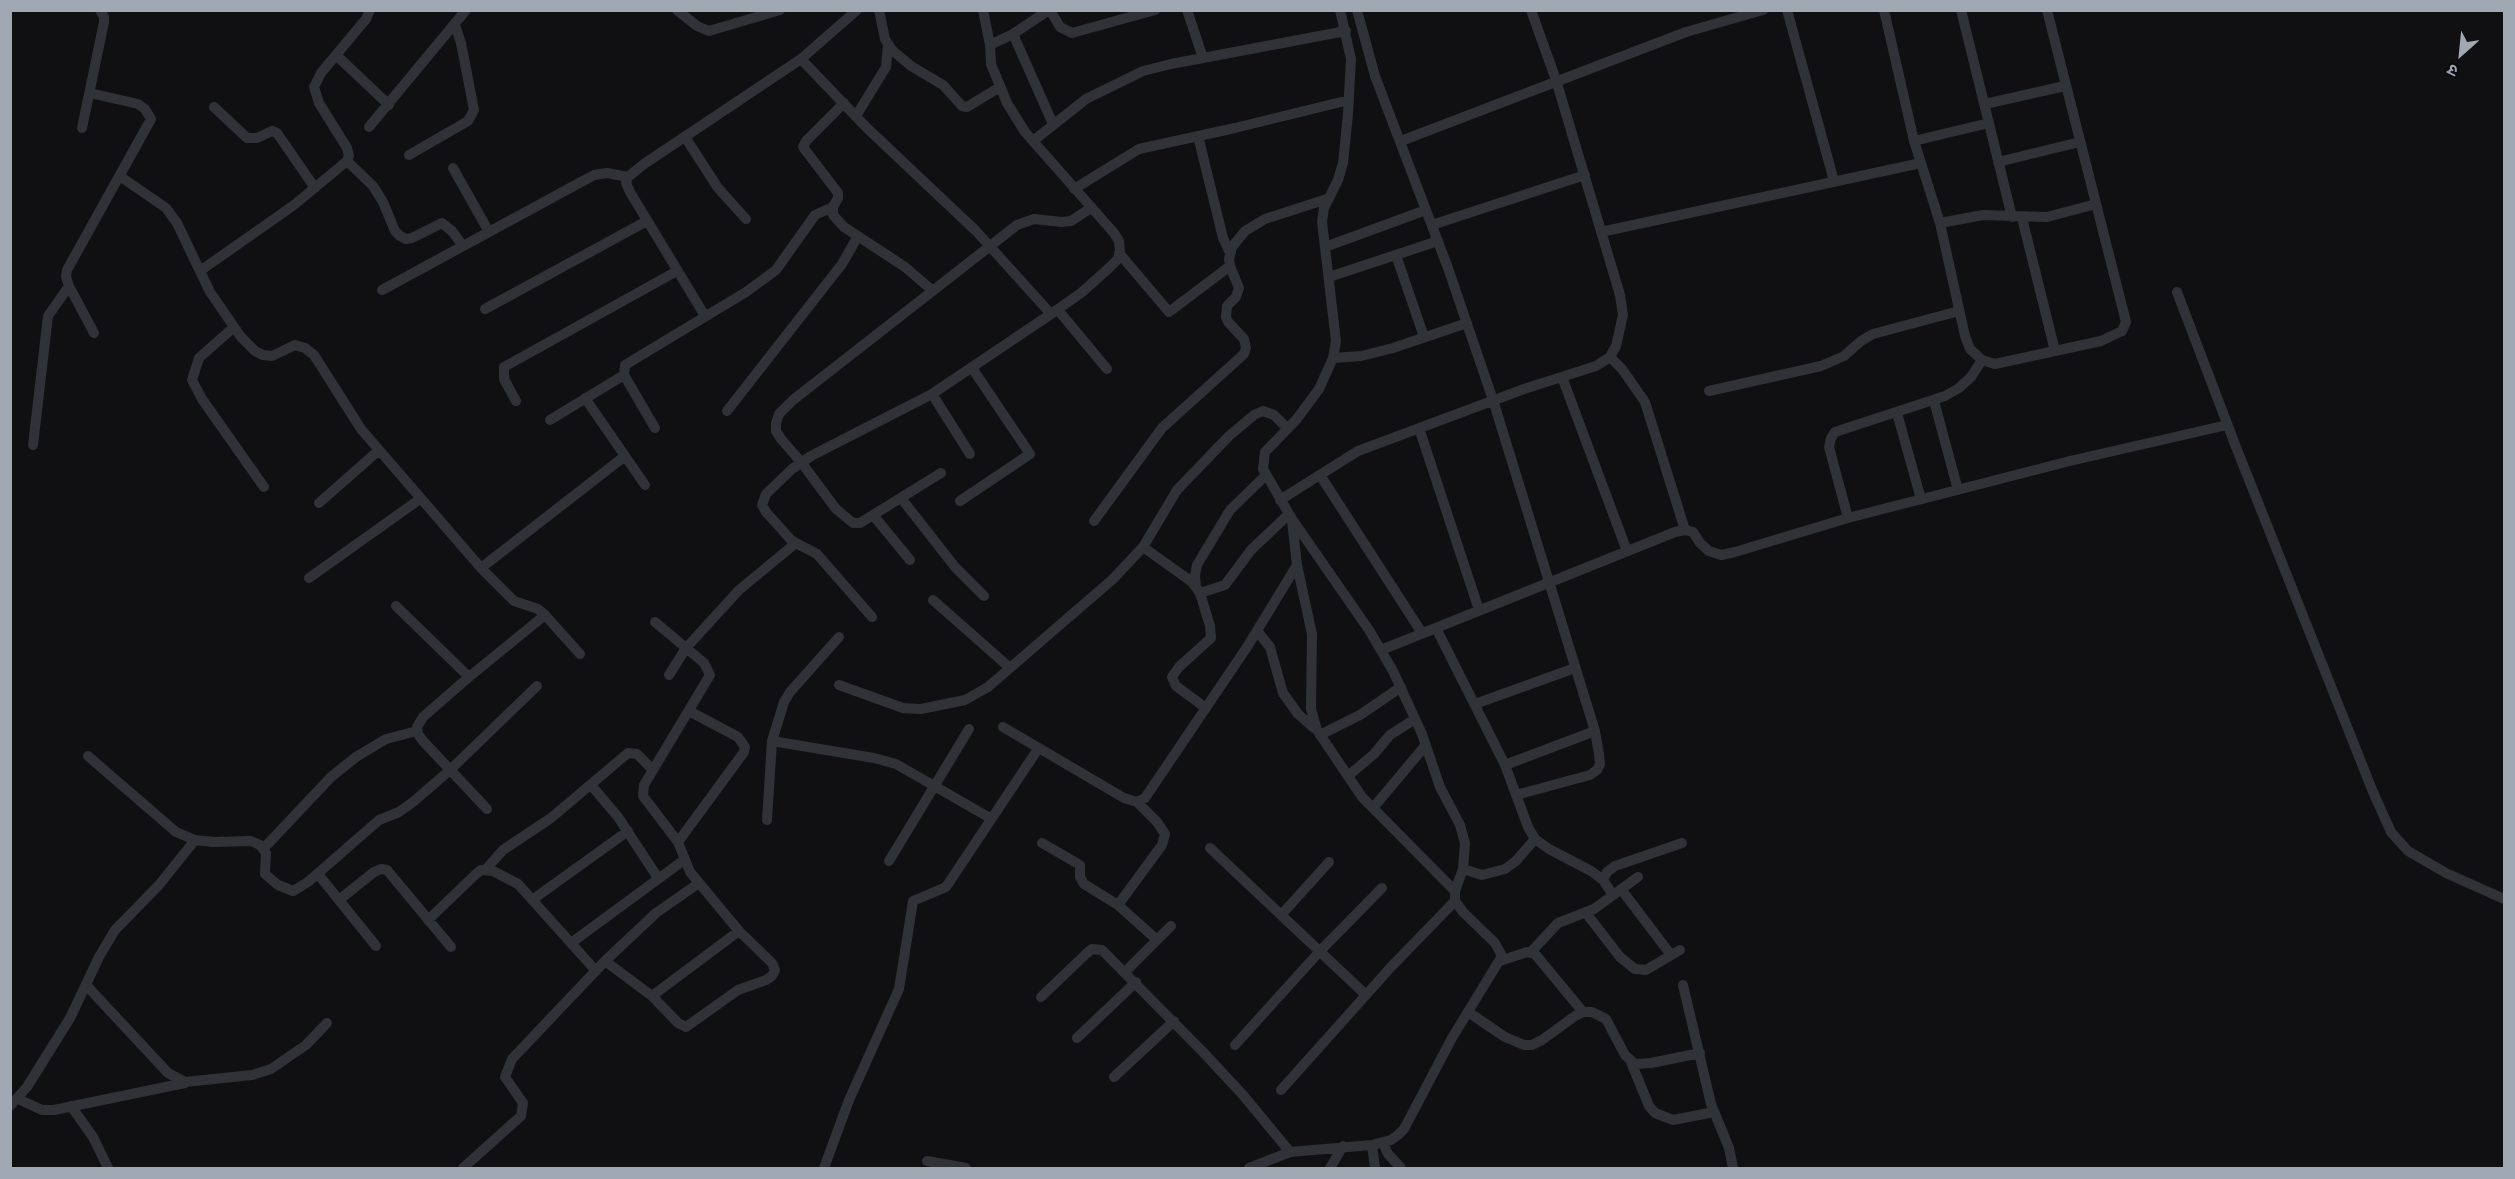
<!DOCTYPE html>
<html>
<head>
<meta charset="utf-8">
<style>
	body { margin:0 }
	#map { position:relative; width:2515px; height:1179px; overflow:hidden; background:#101012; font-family:"Work Sans","Noto Sans Devanagari",sans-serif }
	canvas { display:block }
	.frame { position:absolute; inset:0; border:12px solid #a0a8b4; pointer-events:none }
	.north { position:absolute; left:2431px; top:24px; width:60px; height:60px; -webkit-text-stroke:4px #0b0b0d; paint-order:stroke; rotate:207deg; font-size:16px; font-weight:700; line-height:24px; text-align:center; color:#a0a8b4 }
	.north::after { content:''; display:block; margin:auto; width:21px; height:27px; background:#a0a8b4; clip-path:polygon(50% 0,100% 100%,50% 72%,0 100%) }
</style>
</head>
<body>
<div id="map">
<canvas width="2515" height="1179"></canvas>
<div class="frame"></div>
<div class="north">उ</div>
</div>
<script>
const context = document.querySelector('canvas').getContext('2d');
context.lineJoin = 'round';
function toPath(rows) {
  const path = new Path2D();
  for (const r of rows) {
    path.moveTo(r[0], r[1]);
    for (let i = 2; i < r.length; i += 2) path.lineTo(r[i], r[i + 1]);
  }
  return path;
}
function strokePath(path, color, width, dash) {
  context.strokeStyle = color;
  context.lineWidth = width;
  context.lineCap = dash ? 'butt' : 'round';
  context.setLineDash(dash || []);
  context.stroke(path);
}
strokePath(toPath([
	[677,10,697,26,709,31,780,10],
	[879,10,885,39,892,50,911,66,943,85,962,106,967,107,1000,87],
	[1050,10,1060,27,1072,33,1155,10],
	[1187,10,1203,58],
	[1357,10,1375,76,1448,268,1493,400,1595,731,1599,754,1600,764,1597,770,1590,775,1516,795],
	[1787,10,1834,181],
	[1884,10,1914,141,1940,223,1965,336,1970,349,1982,360,1995,364,2101,341,2122,331,2126,322,2047,10],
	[1961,10,2012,217],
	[1013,34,1053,124],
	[990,45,1013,34,1049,10],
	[336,55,389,105],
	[801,59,866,127,976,231,1051,314],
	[90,93,138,104,145,109,151,119,67,270,66,277,69,286,94,333],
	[844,103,806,141,803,147,838,193,838,198,833,207,833,215,844,227,905,267,933,291],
	[1985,104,2065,86],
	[214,107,247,138,257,138,272,131,277,133,315,188],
	[856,116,886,67,888,45],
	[369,127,466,10],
	[82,128,104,22,104,17,100,10],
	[1198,136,1223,238,1230,253],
	[685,137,718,188,746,219],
	[1033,141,1086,99,1143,71,1171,64,1346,31],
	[1401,141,1686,32,1763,10],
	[1914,141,1989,123],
	[409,155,468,121,474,110,461,43,455,25],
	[347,161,373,186,383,202,395,231,400,236,406,239,412,238,442,223,452,231,463,246],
	[1998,162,2080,142],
	[453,168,489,232],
	[121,177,166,208,177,223,210,292,241,337,255,351,263,355,272,356,295,345,305,348,314,355,361,429,481,568,514,601,538,609,545,615,580,654],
	[1074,189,1139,149,1235,128,1349,100],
	[2022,218,2055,351],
	[1940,223,1983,215,2047,217,2096,204],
	[1432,225,1585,175],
	[1601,232,1921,163],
	[1325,247,1426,210],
	[1119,253,1169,312,1230,266],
	[1396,255,1424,337],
	[200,271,294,205,347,161,349,156,347,148,319,103,314,87,321,73,366,19,370,10],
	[1329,277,1438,241],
	[382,290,594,175,607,173,628,177],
	[2177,292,2236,447,2373,792,2391,832,2408,851,2446,873,2504,899],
	[485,309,647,221],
	[1058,310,1107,369],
	[705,316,630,192,626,183,628,177,644,164,801,59,857,10],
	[234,327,199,358,192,380,202,399,264,487],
	[1610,357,1622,369,1645,402,1685,530],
	[1333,358,1361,356,1393,348,1467,323],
	[1562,377,1627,551],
	[1709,391,1821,366,1844,356,1861,341,1873,334,1959,311],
	[932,394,970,454],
	[585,398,645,485],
	[516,401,504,379,504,367,677,271],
	[1934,401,1958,490],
	[727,411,842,264,858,236],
	[1897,413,1921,499],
	[550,420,624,375],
	[655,428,624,375,625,365,746,292,776,270,815,215,833,207],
	[1419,428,1479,610],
	[33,445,48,316,69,286],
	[941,473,873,515,860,523,853,523,836,509,801,462,781,439,776,431,776,423,779,414,793,400,1017,225,1034,219,1062,222,1071,221,1091,208],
	[1320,475,1422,633],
	[901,498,955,567,984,596],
	[1280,500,1358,451,1524,389,1596,366,1610,357,1616,346,1623,315,1620,295,1556,80,1531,10],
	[960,501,1030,454,972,368],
	[319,503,378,451],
	[873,515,910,560],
	[1848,518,1829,447,1831,438,1835,432,1945,396,1959,388,1971,377,1982,360],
	[1094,521,1162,428,1244,354,1246,348,1244,339,1228,322,1226,317,1227,306,1236,297,1239,288,1230,266,1229,259,1232,247,1245,231,1265,219,1327,199],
	[1292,521,1297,565,1312,634,1311,709,1317,730,1362,797,1455,891],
	[1143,547,1192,582,1200,593,1210,626,1211,638,1179,667,1172,677,1176,686,1206,708],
	[481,568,625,456],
	[309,578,420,499],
	[1196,587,1195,576,1197,565,1230,510,1265,476],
	[1200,593,1225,585,1251,550,1289,514],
	[933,600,1010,668],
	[396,606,469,677],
	[872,617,817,554,792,541,766,512,762,505,766,494,792,469,811,456,932,394,1051,314,1081,293,1109,268,1118,259,1120,251,1119,241,1114,233,1025,132,1007,103,991,64,990,45,983,10],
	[1436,628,1505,765,1528,827,1535,839,1549,849,1591,871,1603,880,1613,895],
	[1257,631,1270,647,1283,693,1298,714,1314,728],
	[1381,650,1675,532,1685,530,1693,532,1700,543,1709,551,1721,555,1735,552,1848,518,2070,461,2227,425],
	[669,675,686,648,739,590,796,543],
	[839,685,903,708,921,709,965,700,988,687,1113,579,1143,547,1177,490,1229,436,1254,415,1263,411,1274,415,1287,428],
	[1475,704,1575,668],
	[1003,727,1124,798,1137,802,1145,798,1247,647,1297,565],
	[1320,735,1360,715,1401,687],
	[772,741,874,758,896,764,990,818],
	[88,756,176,832,195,840,213,842,251,841,260,845,266,853,265,874,278,885,293,891,308,882,379,820,399,812,413,802,450,770,537,686],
	[1505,765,1595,731],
	[1348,776,1374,754,1390,735,1415,719],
	[591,785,618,817,658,878],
	[1373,808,1425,746],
	[487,809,423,741,418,734,417,727,423,717,469,677,545,615],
	[767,820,772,741,784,702,790,692,839,637],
	[678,842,744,752,745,747,738,737,689,711],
	[1042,843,1080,865,1080,877,1084,884,1118,905,1157,940],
	[264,848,331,777,356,757,386,739,417,731],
	[1210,848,1366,995],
	[889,861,969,729],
	[486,869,503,850,551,818,628,753,637,754,652,769],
	[1463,869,1482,875,1505,869,1516,861,1535,839],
	[318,874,376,946],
	[1603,880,1607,872,1615,866,1682,843],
	[1621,889,1671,955],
	[339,900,374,872,381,869,387,870,451,947],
	[532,900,628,831],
	[1118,905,1162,845,1165,834,1157,822,1137,802],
	[1586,913,1620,957,1635,969,1646,970,1680,950],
	[1282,914,1329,862],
	[428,920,476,874,481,870,493,871,518,884,596,971],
	[571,943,684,860],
	[1531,952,1558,923,1594,909,1638,877],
	[605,961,652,996,678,1023,686,1027,738,990,766,980,772,976,775,970,772,963,739,931,690,872,678,842,643,796,644,785,710,675,704,663,655,622],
	[1500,961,1527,952,1535,954,1583,1012],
	[1125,972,1171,926],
	[86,985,168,1073,185,1082,252,1075,271,1069,306,1045,327,1023],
	[1683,985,1711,1104,1729,1148,1733,1168],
	[652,996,739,931],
	[1041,997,1087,953,1092,949,1102,950,1203,1052,1243,1095,1290,1152],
	[1468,1012,1505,1037,1524,1045,1532,1045,1542,1040,1575,1016,1583,1012,1592,1012,1606,1019,1625,1055,1635,1064,1651,1063,1700,1053],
	[1077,1038,1136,982],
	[1235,1045,1320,951,1382,888],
	[1631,1062,1649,1106,1655,1113,1673,1120,1714,1112],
	[1114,1077,1174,1021],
	[1281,1090,1391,967,1455,901],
	[18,1099,42,1110,54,1110,185,1083],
	[10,1106,27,1087,70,1018,99,957,115,930,159,885,195,840],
	[71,1106,93,1137,108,1168],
	[1383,1143,1388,1154,1401,1168],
	[1372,1145,1375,1168],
	[927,1161,966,1168],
	[463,1168,521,1116,523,1103,505,1077,512,1059,605,961,656,913,699,883],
	[824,1168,849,1100,899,989,913,901,946,887,1038,749],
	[1249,1168,1290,1152,1372,1145,1391,1140,1398,1135,1404,1129,1452,1038,1502,956,1495,943,1463,912,1455,901,1455,891,1463,869,1465,843,1460,825,1440,787,1422,734,1393,671,1369,630,1292,519,1263,469,1265,452,1296,420,1319,389,1333,358,1336,341,1322,222,1324,208,1338,180,1343,163,1348,114,1351,59,1340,10],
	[1330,1168,1343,1146]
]), '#313237', 10);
</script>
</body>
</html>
